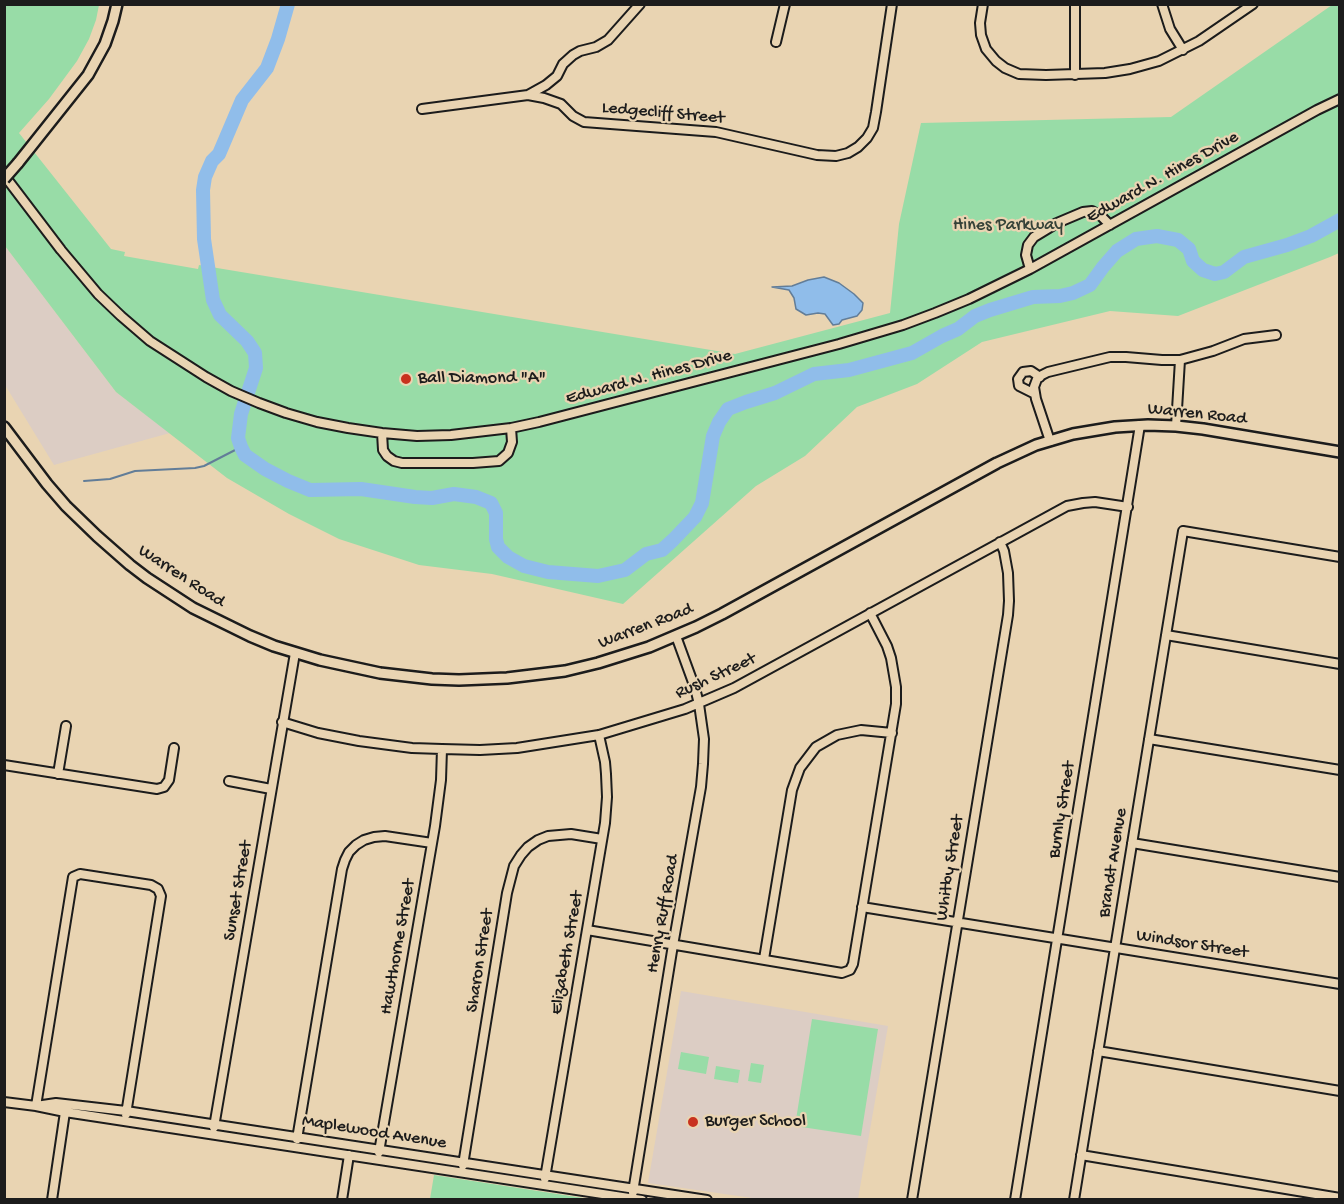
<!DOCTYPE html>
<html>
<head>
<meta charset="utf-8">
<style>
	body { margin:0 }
	#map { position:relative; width:1344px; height:1204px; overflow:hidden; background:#e9d4b2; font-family:"Gochi Hand",sans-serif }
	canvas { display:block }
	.frame { position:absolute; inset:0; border:6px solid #1c1c1c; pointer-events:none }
</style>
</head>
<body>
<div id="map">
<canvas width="1344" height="1204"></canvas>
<div class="frame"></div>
</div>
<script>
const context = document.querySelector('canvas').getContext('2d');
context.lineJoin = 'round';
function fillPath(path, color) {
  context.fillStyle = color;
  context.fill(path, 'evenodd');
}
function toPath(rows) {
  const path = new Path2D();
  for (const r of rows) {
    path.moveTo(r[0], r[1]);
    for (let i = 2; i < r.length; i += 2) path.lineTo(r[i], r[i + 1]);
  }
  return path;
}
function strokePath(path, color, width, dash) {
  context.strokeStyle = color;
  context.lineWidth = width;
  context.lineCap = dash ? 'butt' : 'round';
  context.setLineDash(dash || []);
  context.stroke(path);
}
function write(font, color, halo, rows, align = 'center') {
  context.font = font + ' "Gochi Hand",sans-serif';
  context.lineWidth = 4.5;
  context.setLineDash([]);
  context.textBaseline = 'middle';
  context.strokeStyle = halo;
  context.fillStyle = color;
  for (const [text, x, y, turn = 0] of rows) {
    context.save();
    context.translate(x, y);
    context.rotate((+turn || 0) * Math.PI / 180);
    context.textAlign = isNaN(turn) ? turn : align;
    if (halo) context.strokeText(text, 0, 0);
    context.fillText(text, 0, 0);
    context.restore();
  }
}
fillPath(toPath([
	[5,246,116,392,170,433,54,465,5,385],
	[681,991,888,1026,858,1199,759,1199,648,1183]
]), '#dccdc4');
fillPath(toPath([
	[5,5,99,5,96,20,89,39,77,61,49,99,19,133,111,249,125,252,124,256,198,269,199,265,735,354,890,313,899,224,921,123,1171,117,1332,5,1339,5,1339,253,1330,257,1178,316,1110,311,982,342,917,384,857,407,805,456,756,486,623,604,492,574,419,565,339,539,289,514,227,478,116,392,5,246],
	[812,1019,878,1029,861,1136,795,1126],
	[681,1052,709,1057,706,1074,678,1069],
	[751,1063,764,1065,761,1083,748,1081],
	[716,1066,740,1070,738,1083,714,1079],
	[434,1175,590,1199,430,1199]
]), '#98dca7');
const water = toPath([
	[824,277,839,283,854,294,863,303,862,310,857,316,842,320,839,324,833,325,825,314,818,313,806,315,796,309,794,298,789,290,772,287,792,286,808,280,824,277]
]);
fillPath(water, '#90bdea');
strokePath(water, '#627d98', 1.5);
strokePath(toPath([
	[84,481,110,479,135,471,195,468,204,466,241,447]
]), '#627d98', 2);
strokePath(toPath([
	[288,4,278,39,267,68,242,100,219,154,212,161,205,177,203,190,204,239,213,300,220,315,247,341,255,353,256,368,241,414,238,438,241,447,245,455,265,469,288,481,310,490,361,489,415,497,432,498,454,494,476,497,491,503,496,513,496,539,498,547,508,557,524,566,548,572,598,576,625,570,646,554,662,550,673,540,695,517,702,503,713,436,719,422,728,409,746,402,775,393,814,374,849,370,912,353,942,336,958,329,975,316,990,310,1033,297,1060,296,1073,293,1090,285,1103,267,1117,251,1136,239,1157,236,1178,240,1189,249,1193,261,1203,270,1215,274,1224,272,1244,257,1287,245,1311,236,1340,220]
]), '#90bdea', 14);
const minor = toPath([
	[983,4,980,23,981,35,986,49,996,61,1005,68,1019,74,1046,75,1105,73,1130,69,1159,61,1199,41,1253,4],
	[1075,4,1075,75],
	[1162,4,1170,29,1183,50],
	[776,42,785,4],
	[528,95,546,85,557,76,563,64,573,55,580,51,596,47,608,40,640,4],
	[422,109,528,95,544,98,561,104,573,116,584,122,716,132,817,155,836,156,848,153,858,147,867,138,873,128,876,112,892,4],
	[4,175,61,250,98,294,121,316,150,341,206,377,231,391,259,403,286,413,317,422,348,428,382,433,417,436,451,435,511,428,539,422,839,344,903,325,935,313,969,299,1030,269,1317,110,1340,99],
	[1030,269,1026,255,1028,245,1034,237,1057,223,1083,212,1092,211,1101,216,1110,225],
	[1035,394,1019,386,1018,379,1023,372,1031,371,1040,377],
	[1176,426,1180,360],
	[382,433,383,450,387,456,394,461,402,463,473,463,499,461,508,453,512,442,511,428],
	[1050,441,1036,399,1034,387,1037,379,1042,375,1048,372,1110,357,1126,357,1162,360,1180,360,1213,351,1244,339,1276,335],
	[1166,635,1340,664],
	[282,722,318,733,359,741,412,748,442,749,480,750,517,748,599,735,685,709,734,688,1067,506,1083,503,1095,502,1128,507],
	[1149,739,1340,770],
	[4,765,157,789,164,787,169,780,174,748],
	[58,774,66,726],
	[229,781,271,789],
	[1132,843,1340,877],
	[862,907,1340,984],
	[587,930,842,973,850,970,853,964,896,704,896,687,891,658,887,646,870,613],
	[764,959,792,790,800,768,816,747,837,735,861,730,892,733],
	[1098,1051,1340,1091],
	[4,1102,36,1106,65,1112,642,1200],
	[36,1106,56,1103,126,1111,707,1200],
	[36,1106,73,877,80,874,151,885,158,889,161,896,126,1114],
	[214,1127,295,653],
	[297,1139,342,869,345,860,349,852,356,845,364,840,374,837,385,836,432,843],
	[379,1152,435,826,441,780,442,749],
	[1081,1155,1340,1198],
	[463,1165,507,893,514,866,521,855,528,847,538,840,548,836,571,834,602,839],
	[545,1178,605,823,607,797,606,774,605,762,599,735],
	[633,1192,672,951,701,787,703,764,704,739,699,704,695,688,676,636],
	[52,1200,65,1112],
	[342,1200,349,1155],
	[912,1200,1008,615,1009,601,1008,573,1004,551,1000,542],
	[1015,1200,1140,425],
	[1074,1200,1183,531,1340,557]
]);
const major = toPath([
	[18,163,88,75,105,44,113,21,117,4],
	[4,427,47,484,66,506,97,536,130,565,147,578,193,608,250,636,274,646,320,660,380,673,432,679,459,680,507,678,565,671,598,663,649,647,696,627,722,614,997,463,1036,445,1073,434,1115,427,1148,425,1176,426,1203,429,1340,452]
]);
strokePath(minor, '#1c1c1c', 12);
strokePath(major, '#1c1c1c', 14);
strokePath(minor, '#e9d4b2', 8);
strokePath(major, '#e9d4b2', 9);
const majorBridge = toPath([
	[4,179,18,163]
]);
strokePath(majorBridge, '#1c1c1c', 14, []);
strokePath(majorBridge, '#e9d4b2', 9);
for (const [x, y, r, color] of [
	[406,379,6,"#c8321e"],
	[693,1122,6,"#c8321e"]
]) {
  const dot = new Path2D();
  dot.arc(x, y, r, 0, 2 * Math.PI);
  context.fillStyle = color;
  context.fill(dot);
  strokePath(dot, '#e9d4b2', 2);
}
write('18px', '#1c1c1c', '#e9d4b2', [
	["Ledgecliff Street",663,114,5],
	["Edward N. Hines Drive",1163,178,-29],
	["Edward N. Hines Drive",649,378,-15],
	["Warren Road",1197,415,6],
	["Warren Road",181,577,33],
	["Warren Road",646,627,-21],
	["Rush Street",716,677,-25],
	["Burnly Street",1063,810,-81],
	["Brandt Avenue",1114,863,-81],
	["Whitby Street",951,868,-81],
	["Sunset Street",239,891,-80],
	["Henry Ruff Road",664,914,-80],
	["Windsor Street",1192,945,9],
	["Hawthorne Street",399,947,-80],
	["Elizabeth Street",568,953,-80],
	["Sharon Street",481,961,-81],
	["Maplewood Avenue",374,1133,9]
]);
write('18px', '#354238', '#e9d4b2', [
	["Hines Parkway",1008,226]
]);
write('18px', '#1c1c1c', '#e9d4b2', [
	["Ball Diamond \"A\"",418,379],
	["Burger School",705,1122]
], 'left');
</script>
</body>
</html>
